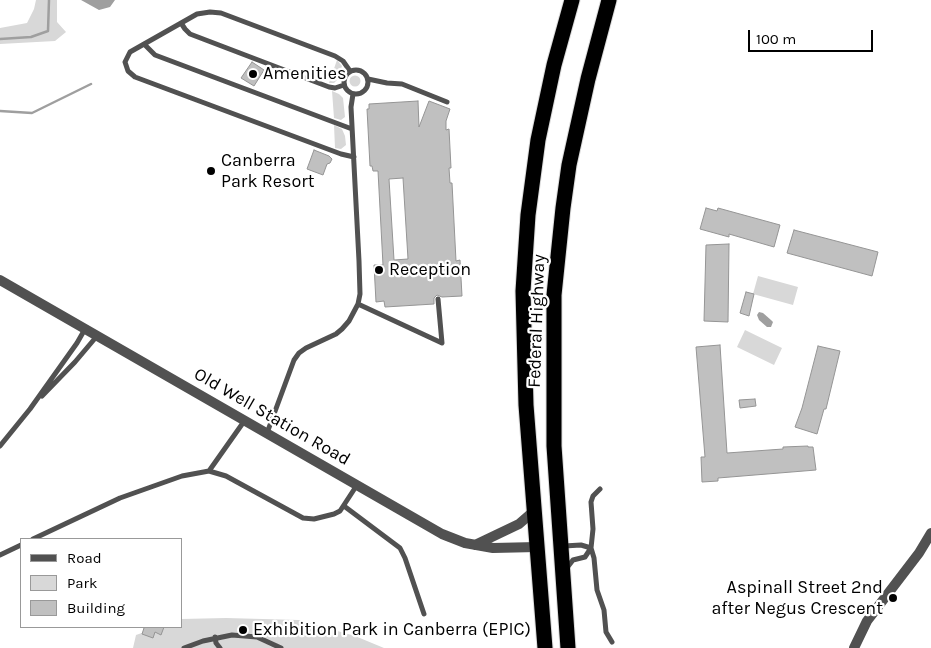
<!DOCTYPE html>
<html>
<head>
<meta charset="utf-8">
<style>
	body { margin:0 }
	#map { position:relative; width:931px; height:648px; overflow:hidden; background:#fff; font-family:Karla,sans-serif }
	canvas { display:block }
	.legend { position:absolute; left:20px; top:538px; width:162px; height:90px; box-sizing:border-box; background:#fff; border:1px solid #999; margin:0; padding:6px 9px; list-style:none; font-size:15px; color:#000 }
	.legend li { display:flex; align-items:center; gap:10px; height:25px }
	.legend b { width:25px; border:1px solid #999 }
	.scale { position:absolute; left:748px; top:30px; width:125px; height:22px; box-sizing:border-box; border:2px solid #000; border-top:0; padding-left:6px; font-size:15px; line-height:18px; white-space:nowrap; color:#000; -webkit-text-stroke:4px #fff; paint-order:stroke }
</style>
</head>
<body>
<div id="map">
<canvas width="931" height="648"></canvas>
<ul class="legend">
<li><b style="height:6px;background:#515151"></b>Road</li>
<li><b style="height:14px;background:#d8d8d8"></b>Park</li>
<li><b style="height:14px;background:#c0c0c0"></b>Building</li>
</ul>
<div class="scale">100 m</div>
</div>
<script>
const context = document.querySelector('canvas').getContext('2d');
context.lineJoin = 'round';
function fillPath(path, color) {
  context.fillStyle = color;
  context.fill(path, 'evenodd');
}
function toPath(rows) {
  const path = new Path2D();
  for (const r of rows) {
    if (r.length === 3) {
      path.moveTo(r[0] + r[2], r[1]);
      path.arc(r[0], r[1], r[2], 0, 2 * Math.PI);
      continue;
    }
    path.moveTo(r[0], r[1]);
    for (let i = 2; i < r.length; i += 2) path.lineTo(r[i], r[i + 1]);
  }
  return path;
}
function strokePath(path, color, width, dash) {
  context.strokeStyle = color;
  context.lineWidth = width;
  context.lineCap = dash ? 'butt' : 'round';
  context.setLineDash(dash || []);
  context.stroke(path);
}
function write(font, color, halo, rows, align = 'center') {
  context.font = font + ' Karla,sans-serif';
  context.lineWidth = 4.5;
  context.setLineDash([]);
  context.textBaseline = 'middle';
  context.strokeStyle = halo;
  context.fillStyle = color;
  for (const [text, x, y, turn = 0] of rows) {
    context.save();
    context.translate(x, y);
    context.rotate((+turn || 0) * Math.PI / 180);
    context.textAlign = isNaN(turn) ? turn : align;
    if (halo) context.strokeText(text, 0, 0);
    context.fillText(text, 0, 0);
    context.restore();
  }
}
fillPath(toPath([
	[36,0,57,0,57,22,66,32,55,41,0,44,0,28,27,23,34,9],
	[337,60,342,66,338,79,334,83,329,83],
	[355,81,5.5],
	[332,91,339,94,343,98,345,117,341,120,334,118],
	[334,125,342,129,345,136,346,145,341,149,335,148],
	[758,276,798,287,793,305,753,294],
	[745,330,782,348,774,365,737,347],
	[226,618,299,620,355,636,384,648,133,648,136,635,159,627,181,627,181,619]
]), '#d8d8d8');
fillPath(toPath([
	[81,0,115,0,110,7,99,10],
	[759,312,763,313,771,320,773,322,771,327,767,327,759,320,757,315]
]), '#9f9f9f');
strokePath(toPath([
	[0,39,31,37,48,31,49,0],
	[0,111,32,113,91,84]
]), '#9f9f9f', 2.5);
const building = toPath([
	[252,62,264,70,254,86,241,78,252,62],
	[418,101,419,127,429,101,450,109,446,121,446,130,449,129,451,168,449,168,450,183,452,183,456,261,460,260,462,296,442,297,437,295,434,298,434,304,385,307,384,301,376,302,374,265,383,265,378,171,373,171,372,166,370,166,367,109,369,109,369,104,418,101],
	[403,178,408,259,394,260,389,179,403,178],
	[314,150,329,156,332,159,330,163,327,164,323,175,307,169,314,150],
	[706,208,717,211,718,208,780,225,774,247,729,234,729,237,700,229,706,208],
	[794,230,878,252,872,276,787,253,794,230],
	[729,244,728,322,704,321,706,245,729,244],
	[746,292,754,294,749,316,740,313,746,292],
	[720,345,727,453,783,449,783,447,808,446,808,447,813,447,816,470,718,478,718,481,702,482,701,457,705,457,696,347,720,345],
	[818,346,840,351,826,409,824,409,817,434,795,427,802,408,818,346],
	[755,399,756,406,740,408,739,400,755,399],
	[142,627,164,627,161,635,155,632,153,638,142,634,144,628,142,627]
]);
fillPath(building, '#c0c0c0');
strokePath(building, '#959595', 1);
const highway = toPath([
	[545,648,526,405,523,291,528,215,538,140,554,65,572,0],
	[568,648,554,446,554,295,563,208,569,165,588,79,609,0]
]);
strokePath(highway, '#dbdbdb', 17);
strokePath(toPath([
	[181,23,185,29,190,34,329,87,335,88,344,85],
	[144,44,155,55,352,129],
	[356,82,12],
	[350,71,343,61,335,56,221,13,210,12,197,14,130,52,125,62,128,71,135,77,341,154,354,157],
	[368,79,387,83,402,84,447,102],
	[358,304,442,343,438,299],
	[42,396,75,362,97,336],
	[267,433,294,360,299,353,306,348,336,334,342,329,349,321,358,304,360,294,359,261,351,107,353,94],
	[0,446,30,409,77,343,85,329],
	[209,471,226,476,303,518,314,519,334,514,340,511,357,485],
	[344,506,400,548,405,558,424,614],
	[33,539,120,498,182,476,209,471,245,420],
	[564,546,581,545,591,548],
	[591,548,594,558,597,590,604,610,606,632,612,642],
	[0,555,21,545],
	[566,569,573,560,585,557,591,548,593,529,591,502,593,496,600,489],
	[215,637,216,643,220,648],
	[184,648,203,641,232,635,257,637,281,648]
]), '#515151', 5);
strokePath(toPath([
	[0,280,442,534,465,543,493,548,537,547],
	[475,545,519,524,534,511],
	[854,648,867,621,919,553,931,533]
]), '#515151', 10);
strokePath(highway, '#000', 15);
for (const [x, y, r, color] of [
	[253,74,5,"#000"],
	[211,171,5,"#000"],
	[379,270,5,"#000"],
	[893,598,5,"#000"],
	[243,630,5,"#000"]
]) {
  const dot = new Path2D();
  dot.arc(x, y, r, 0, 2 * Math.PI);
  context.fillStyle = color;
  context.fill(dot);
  strokePath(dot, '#fff', 2);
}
write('18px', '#000', '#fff', [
	["Amenities",263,74],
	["Canberra",221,161],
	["Park Resort",221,182],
	["Reception",389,270],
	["Aspinall Street 2nd",883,588,"right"],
	["after Negus Crescent",883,609,"right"],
	["Exhibition Park in Canberra (EPIC)",253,630]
], 'left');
write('18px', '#000', '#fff', [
	["Federal Highway",537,321,-88],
	["Old Well Station Road",272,417,30]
]);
</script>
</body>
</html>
